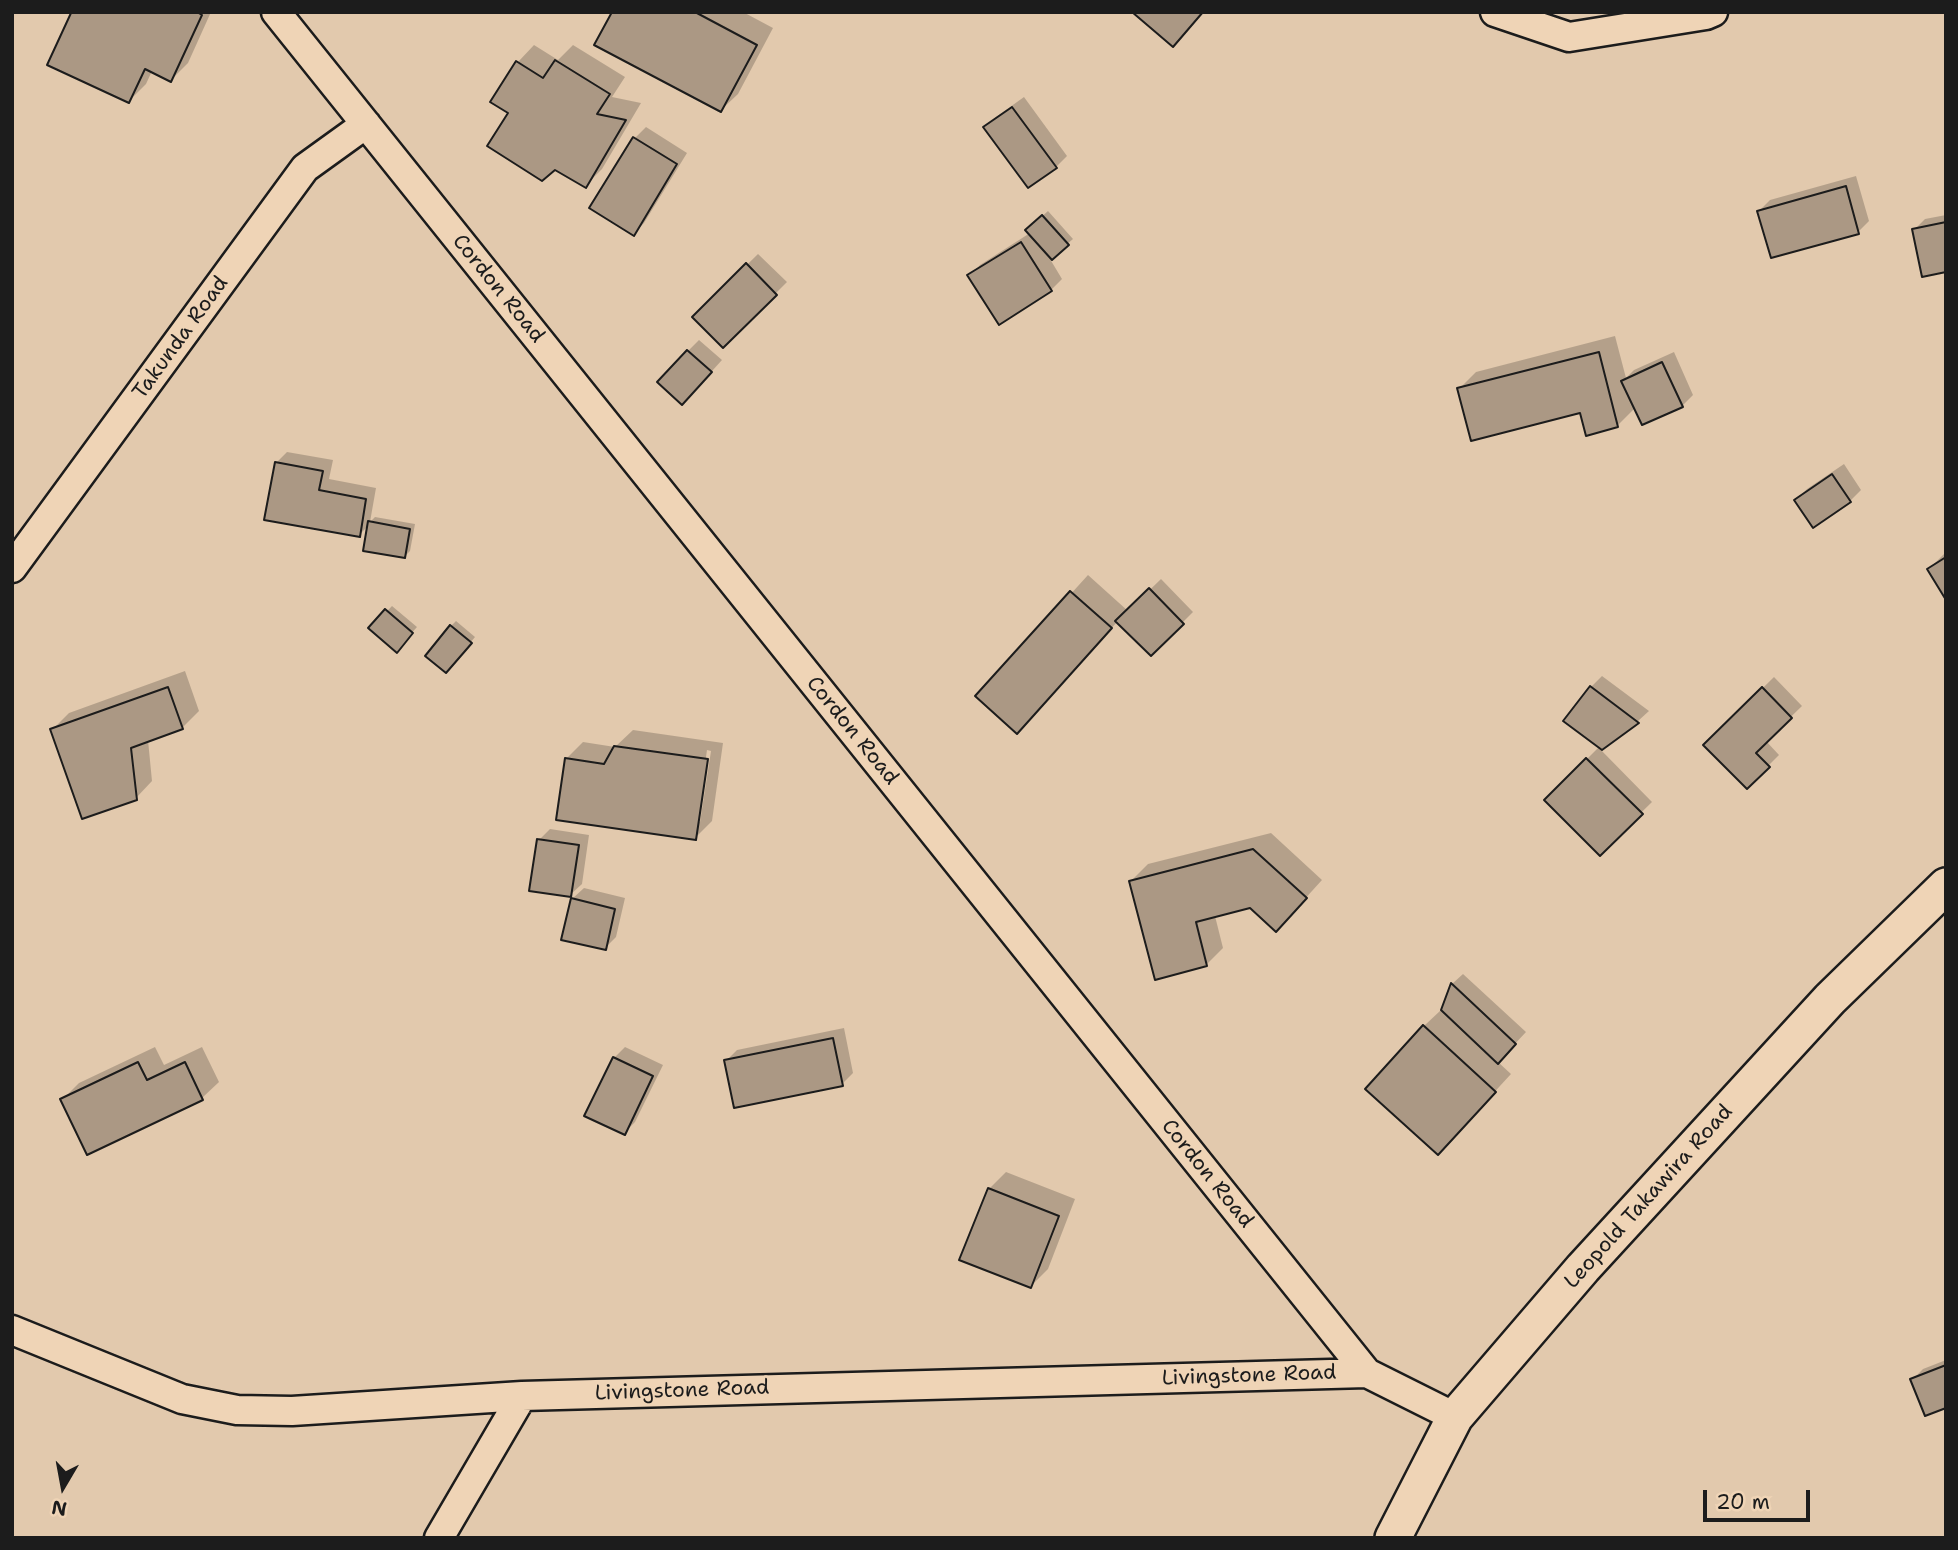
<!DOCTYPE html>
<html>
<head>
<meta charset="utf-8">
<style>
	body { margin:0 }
	#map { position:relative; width:1958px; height:1550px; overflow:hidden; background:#e2c9ad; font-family:"Shantell Sans",sans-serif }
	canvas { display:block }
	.frame { position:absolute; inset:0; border:14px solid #1c1c1c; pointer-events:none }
	.north { position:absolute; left:28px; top:1452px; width:70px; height:70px; -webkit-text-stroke:5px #efd4b6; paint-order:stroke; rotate:190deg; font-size:19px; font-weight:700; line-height:28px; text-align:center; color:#1c1c1c }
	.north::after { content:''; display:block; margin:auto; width:24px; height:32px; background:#1c1c1c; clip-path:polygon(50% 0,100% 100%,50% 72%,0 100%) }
	.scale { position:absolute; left:1703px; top:1490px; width:107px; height:32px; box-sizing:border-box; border:4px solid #1c1c1c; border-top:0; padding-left:9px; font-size:21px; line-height:24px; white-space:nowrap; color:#1c1c1c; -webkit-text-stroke:5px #efd4b6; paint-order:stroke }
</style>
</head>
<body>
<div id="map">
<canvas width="1958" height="1550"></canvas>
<div class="frame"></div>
<div class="north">N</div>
<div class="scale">20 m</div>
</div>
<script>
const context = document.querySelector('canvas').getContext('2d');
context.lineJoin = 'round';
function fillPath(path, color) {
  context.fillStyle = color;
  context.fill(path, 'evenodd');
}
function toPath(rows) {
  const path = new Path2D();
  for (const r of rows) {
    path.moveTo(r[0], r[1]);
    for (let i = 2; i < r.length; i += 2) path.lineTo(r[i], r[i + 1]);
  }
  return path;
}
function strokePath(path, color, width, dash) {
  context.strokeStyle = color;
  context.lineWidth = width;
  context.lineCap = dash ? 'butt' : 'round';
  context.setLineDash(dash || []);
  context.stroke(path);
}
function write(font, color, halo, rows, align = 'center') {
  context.font = font + ' "Shantell Sans",sans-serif';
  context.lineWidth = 5;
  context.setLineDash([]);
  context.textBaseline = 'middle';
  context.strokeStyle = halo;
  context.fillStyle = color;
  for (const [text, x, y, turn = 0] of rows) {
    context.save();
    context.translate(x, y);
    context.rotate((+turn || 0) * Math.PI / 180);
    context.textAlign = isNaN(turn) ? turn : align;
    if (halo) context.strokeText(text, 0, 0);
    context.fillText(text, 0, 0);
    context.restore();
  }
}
fillPath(toPath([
	[75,12,211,12,188,63,171,80,152,71,146,84,129,101,73,14],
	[613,12,743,12,773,28,738,94,721,110],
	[534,45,558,60,573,45,625,77,612,97,641,103,602,169,585,186,510,112,493,101,518,62],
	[1024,97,1067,156,1056,167,985,128,996,117],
	[646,127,687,153,644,223,633,234,591,208,635,138],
	[1856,176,1869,221,1858,232,1759,211,1770,200],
	[1048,211,1073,239,1050,259,1062,279,1051,290,970,276,980,265,1030,233,1027,230],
	[1946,215,1946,270,1914,230,1925,219],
	[758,254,787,282,723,346,694,317],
	[1615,336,1626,378,1634,370,1674,352,1693,395,1682,406,1635,408,1617,426,1581,411,1459,389,1476,372],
	[699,340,722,360,693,392,688,351],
	[287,452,333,460,329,479,376,488,370,522,375,517,415,524,410,551,405,556,370,524,359,535,276,463],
	[1844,464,1861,490,1850,501,1813,525,1796,500,1807,489],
	[1946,552,1946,596,1929,569],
	[1088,575,1128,611,1161,579,1193,612,1151,654,1118,621,1033,715,978,696],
	[392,606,417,627,401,645,371,628],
	[456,621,475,637,451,666,451,626],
	[185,671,199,711,182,728,148,740,152,781,136,798,52,730,69,713],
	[1602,676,1649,711,1638,721,1600,749,1652,802,1600,853,1546,800,1600,746,1591,687],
	[1774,677,1802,706,1766,741,1779,755,1747,787,1705,745],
	[633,730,723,743,712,821,695,838,566,759,583,742,615,747],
	[707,750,711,751,700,822,697,822],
	[550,829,589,835,582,884,570,895,539,840],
	[1271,833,1322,880,1292,913,1250,907,1215,916,1223,948,1206,965,1131,881,1148,864],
	[584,888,625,898,616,937,605,948,572,899],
	[1463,974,1526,1032,1498,1062,1511,1074,1454,1136,1424,1026,1441,1010,1442,1011,1452,984],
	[844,1028,853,1073,842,1084,726,1061,737,1050],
	[155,1047,164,1065,202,1047,219,1082,202,1098,62,1100,79,1083],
	[625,1047,663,1065,635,1122,624,1133,614,1058],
	[1006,1172,1075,1199,1048,1269,1031,1286,989,1189],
	[1946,1360,1946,1406,1912,1380,1923,1369]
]), '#0003');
const building = toPath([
	[83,12,197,12,202,15,171,82,145,69,129,103,47,65,71,13,83,12],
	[612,12,695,12,757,45,721,112,594,45,612,12],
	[1132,12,1203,12,1173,47,1132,12],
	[555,60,610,94,597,114,626,120,586,188,555,170,542,181,487,146,508,113,490,102,516,61,543,78,555,60],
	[1012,107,1057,168,1028,188,983,127,1012,107],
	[633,137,677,164,634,236,589,208,633,137],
	[1846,186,1859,234,1771,258,1757,211,1846,186],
	[1042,215,1069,245,1052,260,1025,230,1042,215],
	[1946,222,1946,272,1922,277,1912,229,1946,222],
	[1021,242,1052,291,999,325,967,275,1021,242],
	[746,263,777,295,723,348,692,317,746,263],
	[687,350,712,372,682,405,657,382,687,350],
	[1599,352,1618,427,1586,436,1580,413,1471,441,1457,388,1599,352],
	[1662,362,1683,407,1642,425,1621,381,1662,362],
	[275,462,323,471,319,490,366,499,360,537,264,520,275,462],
	[1832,474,1851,502,1813,528,1794,500,1832,474],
	[368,521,410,529,405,558,363,551,368,521],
	[1946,557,1946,600,1927,569,1946,557],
	[1149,588,1184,624,1151,656,1115,621,1149,588],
	[1070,591,1112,628,1017,734,975,696,1070,591],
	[385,609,413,633,397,653,368,628,385,609],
	[450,625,472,643,446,673,425,656,450,625],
	[1590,686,1639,723,1602,750,1563,721,1590,686],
	[168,687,183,729,131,748,137,800,82,819,50,729,168,687],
	[1762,687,1792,718,1756,753,1770,767,1747,789,1703,745,1762,687],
	[614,746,708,759,696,840,556,820,565,758,604,764,614,746],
	[1586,758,1643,814,1600,856,1544,800,1586,758],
	[537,839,579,845,571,897,529,891,537,839],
	[1253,849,1307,898,1276,932,1250,908,1196,922,1207,966,1155,980,1129,881,1253,849],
	[571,898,615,909,606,950,561,940,571,898],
	[1451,983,1516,1044,1498,1064,1441,1010,1451,983],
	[1423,1025,1496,1092,1438,1155,1365,1089,1423,1025],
	[833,1038,843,1086,734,1108,724,1060,833,1038],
	[613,1057,653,1076,625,1135,584,1116,613,1057],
	[138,1062,147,1080,185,1062,203,1100,87,1155,60,1099,138,1062],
	[988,1188,1059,1216,1031,1288,959,1260,988,1188],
	[1946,1365,1946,1408,1925,1416,1910,1379,1946,1365]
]);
fillPath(building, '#ab9884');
strokePath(building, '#1c1c1c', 2);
const minor = toPath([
	[276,12,1367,1373,1455,1417],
	[1495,12,1569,37,1706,15,1713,12],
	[12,568,305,168,366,124],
	[12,1330,182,1399,237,1410,292,1411,522,1396,1367,1373],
	[439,1538,522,1396]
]);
const tertiary = toPath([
	[1393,1538,1455,1417,1583,1268,1830,999,1946,886]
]);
strokePath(minor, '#1c1c1c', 33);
strokePath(tertiary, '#1c1c1c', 40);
strokePath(minor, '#efd4b6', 28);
strokePath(tertiary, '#efd4b6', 35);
write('21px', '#1c1c1c', '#efd4b6', [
	["Cordon Road",498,289,51],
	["Takunda Road",181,338,-54],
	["Cordon Road",852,731,51],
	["Cordon Road",1207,1174,51],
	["Leopold Takawira Road",1649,1197,-48],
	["Livingstone Road",1249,1376,-2],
	["Livingstone Road",682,1391,-2]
]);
</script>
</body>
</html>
